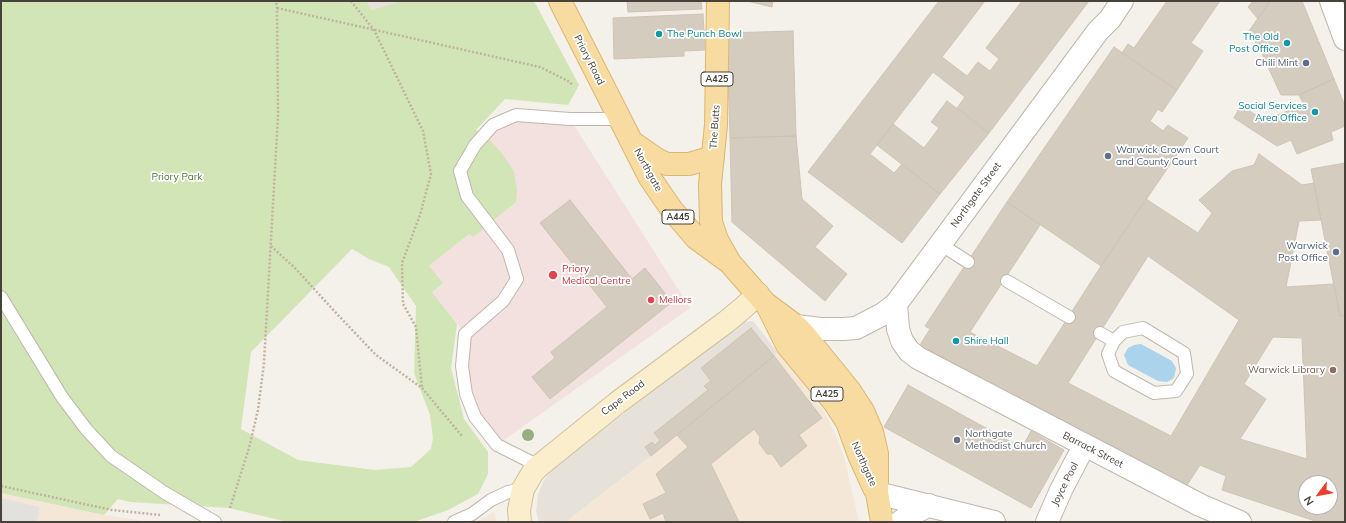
<!DOCTYPE html>
<html>
<head>
<meta charset="utf-8">
<style>
	body { margin:0 }
	#map { position:relative; width:1346px; height:523px; overflow:hidden; background:#f4f0ea; font-family:Mulish,sans-serif }
	canvas { display:block }
	.frame { position:absolute; inset:0; border:2px solid #474139; pointer-events:none }
	.north { position:absolute; left:1298px; top:475px; width:40px; height:40px; box-sizing:border-box; background:#fff; border:1px solid #b5b3b0; border-radius:50%; rotate:238deg; font-size:11px; font-weight:700; line-height:16px; text-align:center; color:#474139 }
	.north::after { content:''; display:block; margin:auto; width:14px; height:18px; background:#eb3f2a; clip-path:polygon(50% 0,100% 100%,50% 72%,0 100%) }
</style>
</head>
<body>
<div id="map">
<canvas width="1346" height="523"></canvas>
<div class="frame"></div>
<div class="north">N</div>
</div>
<script>
const context = document.querySelector('canvas').getContext('2d');
context.lineJoin = 'round';
function fillPath(path, color) {
  context.fillStyle = color;
  context.fill(path, 'evenodd');
}
function toPath(rows) {
  const path = new Path2D();
  for (const r of rows) {
    path.moveTo(r[0], r[1]);
    for (let i = 2; i < r.length; i += 2) path.lineTo(r[i], r[i + 1]);
  }
  return path;
}
function strokePath(path, color, width, dash) {
  context.strokeStyle = color;
  context.lineWidth = width;
  context.lineCap = dash ? 'butt' : 'round';
  context.setLineDash(dash || []);
  context.stroke(path);
}
function write(font, color, halo, rows, align = 'center') {
  context.font = font + ' Mulish,sans-serif';
  context.lineWidth = 3.5;
  context.setLineDash([]);
  context.textBaseline = 'middle';
  context.strokeStyle = halo;
  context.fillStyle = color;
  for (const [text, x, y, turn = 0] of rows) {
    context.save();
    context.translate(x, y);
    context.rotate((+turn || 0) * Math.PI / 180);
    context.textAlign = isNaN(turn) ? turn : align;
    if (halo) context.strokeText(text, 0, 0);
    context.fillText(text, 0, 0);
    context.restore();
  }
}
fillPath(toPath([
	[367,1,402,1,371,10],
	[753,321,778,353,651,456,566,522,539,522,536,511,538,495,543,482,552,469,742,322]
]), '#e7e2d9');
fillPath(toPath([
	[778,353,824,411,834,431,844,457,859,522,566,522,651,456],
	[1,493,104,515,150,522,1,522],
	[494,512,497,522,475,522,478,521]
]), '#f4e7d7');
fillPath(toPath([
	[516,115,570,119,690,308,497,445,466,394,465,334,432,292,429,266,469,234,475,145]
]), '#f3e1df');
fillPath(toPath([
	[1,1,367,1,371,10,402,1,534,1,579,85,568,105,505,99,476,130,488,138,500,151,514,171,517,190,516,202,473,237,469,234,429,266,443,283,432,292,457,324,451,368,464,419,488,452,488,474,478,494,448,510,414,522,288,522,229,508,130,502,118,499,104,515,1,493],
	[352,249,369,259,389,267,416,306,414,373,430,415,433,438,431,449,411,467,375,470,298,460,241,429,251,352]
]), '#d2e5b6');
fillPath(toPath([
	[1,498,40,507,37,522,1,522]
]), '#e3e1de');
fillPath(toPath([
	[1141,344,1172,361,1176,368,1174,378,1167,382,1158,381,1128,365,1124,355,1128,348,1134,345]
]), '#abd4ec');
const building = toPath([
	[627,1,701,1,702,9,628,12,627,1],
	[747,1,773,1,772,7,747,1],
	[939,1,985,1,942,57,967,76,978,62,990,71,999,59,986,48,1022,1,1040,1,1042,2,1043,1,1089,1,989,133,957,108,965,97,933,72,870,154,894,173,902,164,940,194,902,243,808,172,939,1],
	[1167,1,1220,1,1191,43,1203,51,1177,90,1122,53,1128,44,1134,48,1167,1],
	[1253,1,1270,1,1258,19,1248,7,1253,1],
	[1270,1,1302,1,1334,79,1299,95,1281,95,1262,54,1249,31,1270,1],
	[703,14,705,50,684,51,684,56,614,59,613,18,703,14],
	[793,31,796,136,730,138,727,33,793,31],
	[1114,47,1177,90,1162,112,1158,109,1150,121,1163,131,1168,125,1188,138,1101,266,1007,202,1114,47],
	[1334,79,1345,106,1345,126,1331,132,1333,140,1297,154,1291,140,1277,146,1234,118,1241,105,1263,120,1304,105,1299,95,1334,79],
	[947,101,989,133,940,194,877,145,893,124,924,148,939,128,931,122,947,101],
	[796,136,802,199,833,226,815,247,847,274,825,301,732,222,730,138,796,136],
	[1259,154,1302,185,1314,183,1321,220,1299,221,1286,287,1334,284,1340,316,1345,315,1345,522,1318,522,1222,490,1226,476,1200,465,1184,490,1037,412,920,345,930,329,925,326,1007,202,1040,225,970,332,1037,366,1101,266,1146,199,1198,233,1212,213,1199,200,1232,171,1254,165,1259,154],
	[1148,256,1239,320,1171,436,1068,383,1148,256],
	[1273,337,1302,338,1307,459,1240,439,1266,399,1244,384,1273,337],
	[1306,483,1330,483,1330,507,1306,507,1306,483],
	[1345,163,1345,315,1340,316,1311,169,1345,163],
	[570,200,632,279,645,268,672,302,550,399,532,377,555,358,551,352,607,307,540,223,570,200],
	[751,328,774,356,651,456,645,447,652,442,655,445,660,440,654,433,708,390,704,386,711,381,701,368,751,328],
	[774,356,822,418,799,435,807,446,781,467,772,454,767,454,759,443,760,437,754,429,711,464,739,522,666,522,663,513,650,519,643,504,666,493,656,474,688,447,677,435,774,356],
	[908,385,1022,448,1031,431,1064,450,1031,508,884,427,908,385]
]);
fillPath(building, '#d5ccc0');
strokePath(building, '#cfc3b4', 1);
const lane = toPath([
	[940,244,968,262],
	[1007,281,1069,317],
	[1,297,62,397,86,429,111,456,165,493,215,522],
	[1100,333,1114,341,1108,354,1114,371,1154,393,1176,391,1187,374,1184,353,1143,328,1123,332,1114,341],
	[539,466,497,445,475,417,466,394,462,366,465,334,503,301,517,279,508,250,467,196,460,171,475,145,493,125,516,115,570,119,619,119],
	[454,522,472,514,491,500,508,492,523,489]
]);
const street = toPath([
	[1331,1,1345,39],
	[896,304,898,329,902,341,909,351,918,358,1200,505,1240,522],
	[796,326,820,329,843,329,856,328,883,314,896,304,1098,31,1110,19,1122,1],
	[877,493,994,522],
	[900,522,909,516,929,505],
	[1047,522,1061,490,1084,446]
]);
const secondary = toPath([
	[520,522,519,510,523,489,533,472,539,466,617,403,726,322,743,308,758,294]
]);
const primary = toPath([
	[560,1,650,178,672,210,696,238,726,260],
	[718,1,716,125,710,184,711,222,717,240,730,263,765,303,796,326,803,333,850,391,863,411,872,432,877,454,877,493,882,522],
	[635,144,658,160,667,164,689,164,713,157],
	[768,307,787,345,834,402,847,422,859,455,874,488]
]);
strokePath(lane, '#bfb8ad', 14);
strokePath(street, '#bfb8ad', 24);
strokePath(secondary, '#d0c19d', 24);
strokePath(primary, '#dcb770', 24);
strokePath(toPath([
	[351,1,374,30,423,131,431,174,420,215,402,263,403,304,416,327,422,388],
	[277,8,540,67,570,82,572,85],
	[271,246,295,268,337,314,376,355,422,388,462,436],
	[1,486,112,510,160,515],
	[230,508,249,448,258,410,264,363,278,116,277,8,276,1]
]), '#c0b39f', 2.5, [2, 2]);
strokePath(lane, '#fff', 12);
strokePath(street, '#fff', 22);
strokePath(secondary, '#fbeecd', 22);
strokePath(primary, '#f7dba0', 22);
context.fillStyle = '#98ad83';
for (const [x, y] of [
	[528,435]
]) {
  context.beginPath();
  context.arc(x, y, 6, 0, 2 * Math.PI);
  context.fill();
}
for (const [x, y, r, color] of [
	[659,34,4,"#0f9aa8"],
	[1287,43,4,"#0f9aa8"],
	[1306,63,4,"#5c6f8a"],
	[1315,112,4,"#0f9aa8"],
	[1108,156,4,"#5c6f8a"],
	[1336,252,4,"#5c6f8a"],
	[553,275,5,"#e0444e"],
	[651,300,4,"#e0444e"],
	[956,341,4,"#0f9aa8"],
	[1333,370,4,"#8d6e63"],
	[957,440,4,"#6b7280"]
]) {
  const dot = new Path2D();
  dot.arc(x, y, r, 0, 2 * Math.PI);
  context.fillStyle = color;
  context.fill(dot);
  strokePath(dot, '#fff', 1.5);
}
for (const [x, y, w] of [
	[717,79,32],
	[678,217,32],
	[827,394,32]
]) {
  const box = new Path2D();
  box.roundRect(x - w / 2, y - 7, w, 14, 3);
  context.fillStyle = '#fff';
  context.fill(box);
  strokePath(box, '#474139', 1);
}
write('bold 9px', '#474139', null, [
	["A425",717,79],
	["A445",678,217],
	["A425",827,394]
]);
write('10px', '#0d838f', '#fff', [
	["The Punch Bowl",667,34],
	["The Old",1279,37,"right"],
	["Post Office",1279,49,"right"],
	["Social Services",1307,106,"right"],
	["Area Office",1307,118,"right"],
	["Shire Hall",964,341]
], 'left');
write('10px', '#474139', '#fff', [
	["Priory Road",589,60,63],
	["The Butts",715,127,-86],
	["Northgate",648,170,61],
	["Northgate Street",976,195,-54],
	["Cape Road",623,398,-37],
	["Barrack Street",1093,450,27],
	["Northgate",864,464,66],
	["Joyce Pool",1065,484,-63]
]);
write('10px', '#4e5e75', '#fff', [
	["Chili Mint",1298,63],
	["Warwick Crown Court",1116,150,"left"],
	["and County Court",1116,162,"left"],
	["Warwick",1328,246],
	["Post Office",1328,258]
], 'right');
write('10px', '#4d762f', '#fff', [
	["Priory Park",177,177]
]);
write('10px', '#be3a42', '#fff', [
	["Priory",562,269],
	["Medical Centre",562,281],
	["Mellors",659,300]
], 'left');
write('10px', '#785e54', '#fff', [
	["Warwick Library",1325,370]
], 'right');
write('10px', '#5b616d', '#fff', [
	["Northgate",965,434],
	["Methodist Church",965,446]
], 'left');
</script>
</body>
</html>
